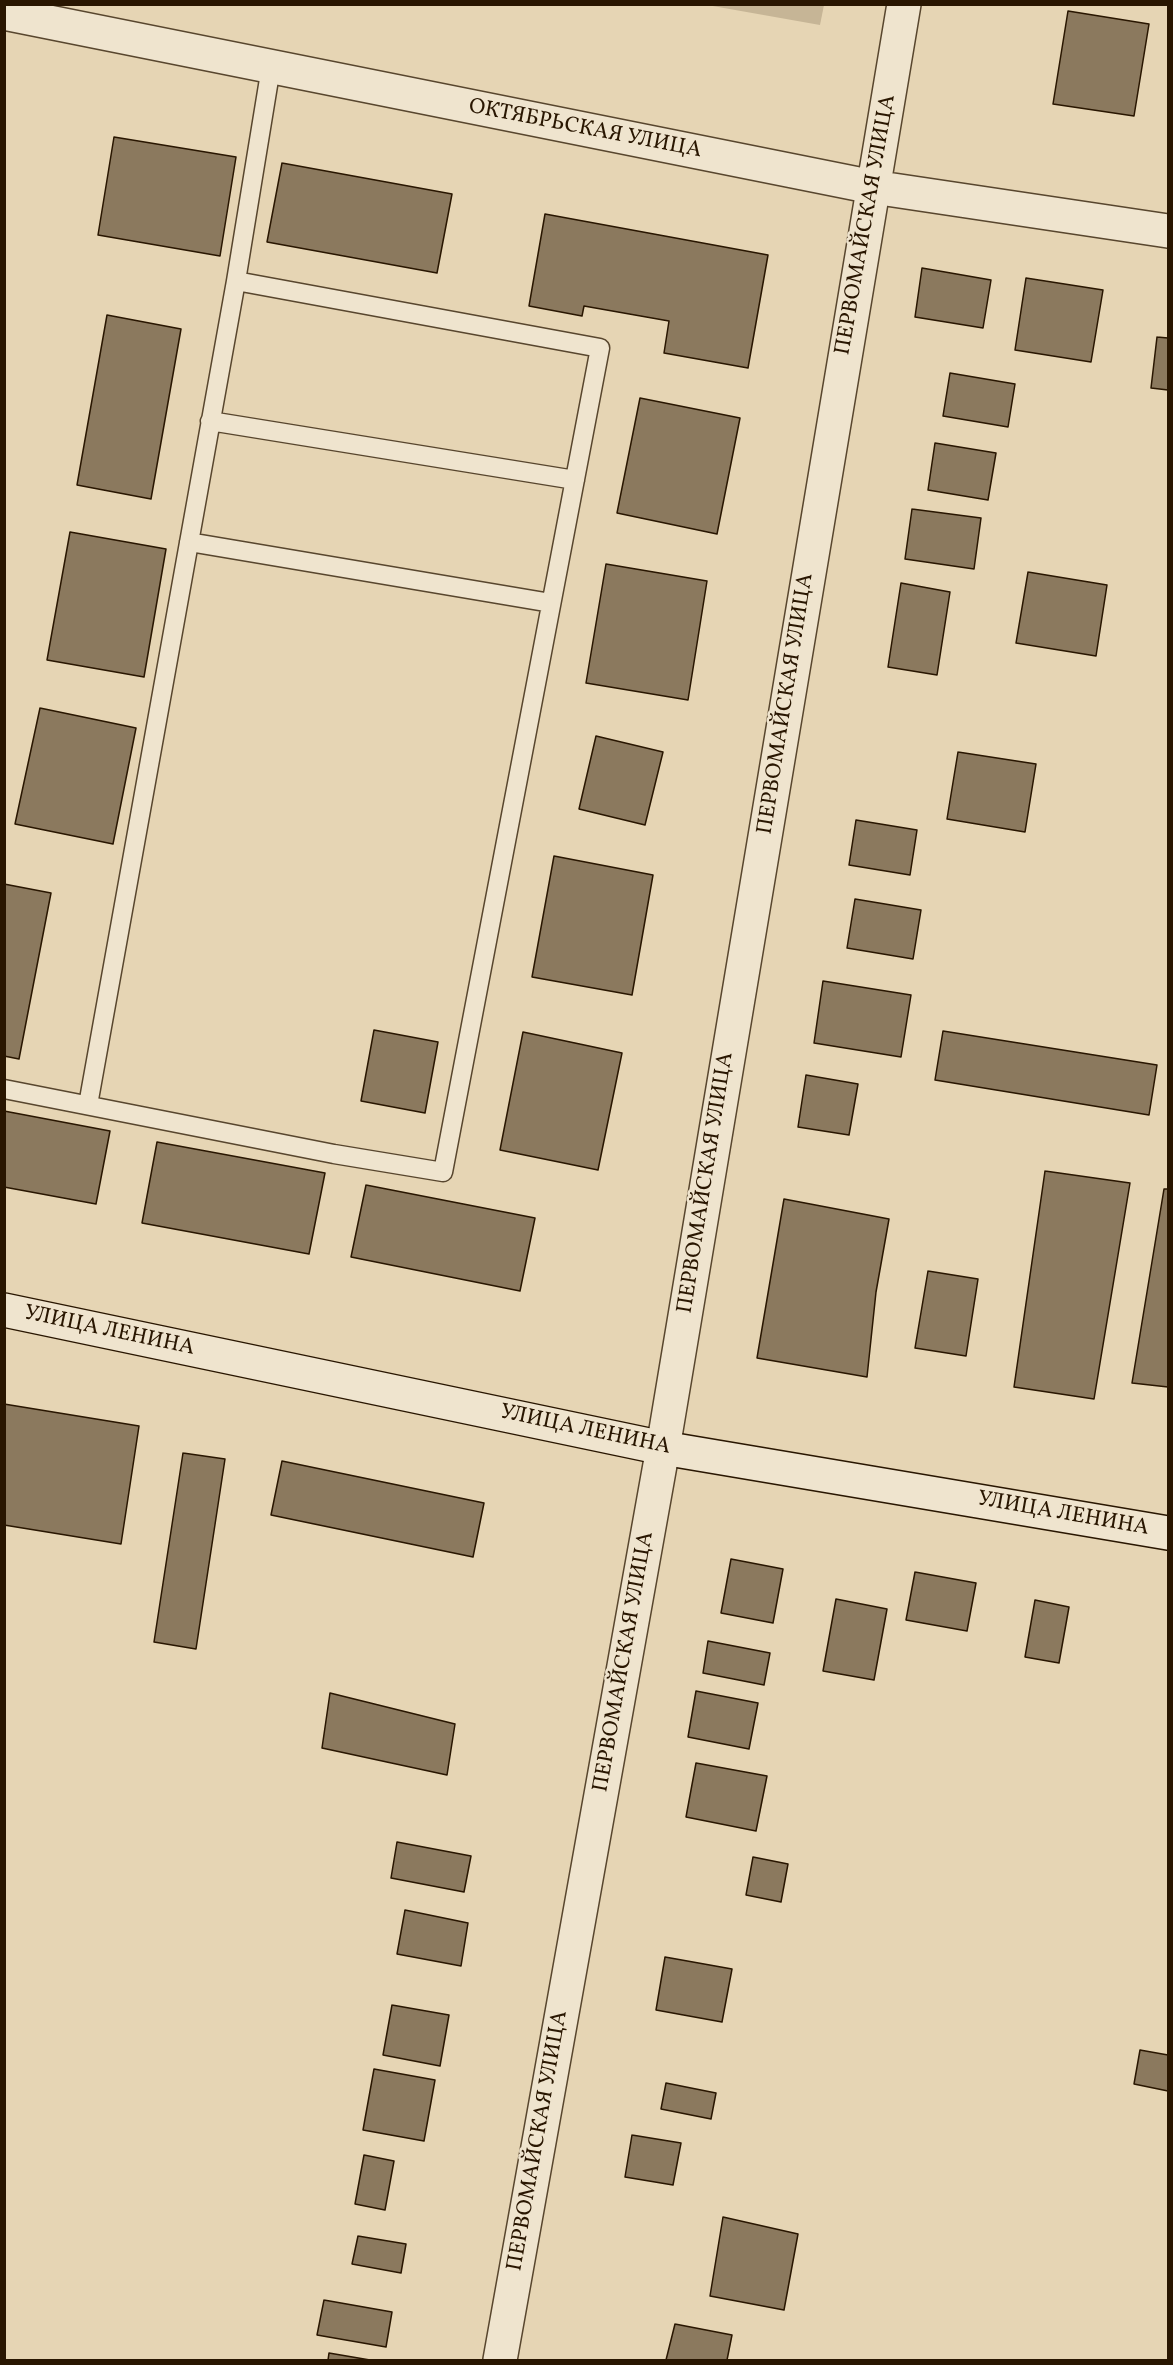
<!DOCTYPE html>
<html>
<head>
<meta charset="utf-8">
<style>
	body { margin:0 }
	#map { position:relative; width:1173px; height:2365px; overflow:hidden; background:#e6d5b4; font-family:Vollkorn,serif }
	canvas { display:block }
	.frame { position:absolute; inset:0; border:6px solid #291601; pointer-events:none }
</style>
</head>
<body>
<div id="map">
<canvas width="1173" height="2365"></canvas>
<div class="frame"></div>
</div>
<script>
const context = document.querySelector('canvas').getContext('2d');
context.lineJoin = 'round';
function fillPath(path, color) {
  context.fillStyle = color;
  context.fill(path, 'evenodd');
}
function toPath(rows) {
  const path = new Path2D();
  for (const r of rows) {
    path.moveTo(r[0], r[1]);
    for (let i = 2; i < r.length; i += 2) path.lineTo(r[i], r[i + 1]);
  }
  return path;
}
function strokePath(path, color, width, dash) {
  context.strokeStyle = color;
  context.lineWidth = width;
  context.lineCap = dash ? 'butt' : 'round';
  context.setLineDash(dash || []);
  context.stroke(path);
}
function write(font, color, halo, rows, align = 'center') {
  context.font = font + ' Vollkorn,serif';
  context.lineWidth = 5;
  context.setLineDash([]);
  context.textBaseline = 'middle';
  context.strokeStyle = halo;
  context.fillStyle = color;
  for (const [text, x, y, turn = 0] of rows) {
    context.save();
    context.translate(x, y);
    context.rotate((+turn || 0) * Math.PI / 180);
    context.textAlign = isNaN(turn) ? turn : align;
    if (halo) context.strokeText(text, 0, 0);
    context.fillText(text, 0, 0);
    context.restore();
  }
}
fillPath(toPath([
	[707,5,824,5,820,25]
]), '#c6b596');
const building = toPath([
	[1068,11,1149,24,1134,116,1053,104,1068,11],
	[114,137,236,157,220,256,98,235,114,137],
	[282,163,452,194,437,273,267,242,282,163],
	[545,214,768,255,748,368,664,353,669,321,584,306,582,316,529,306,545,214],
	[922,268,991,280,983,328,915,317,922,268],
	[1026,278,1103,290,1091,362,1015,350,1026,278],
	[107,315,181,329,151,499,77,485,107,315],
	[1157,337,1168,338,1168,390,1151,388,1157,337],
	[950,373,1015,384,1008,427,943,416,950,373],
	[640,398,740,418,717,534,617,513,640,398],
	[935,443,996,453,988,500,928,490,935,443],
	[912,509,981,518,974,569,905,559,912,509],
	[70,532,166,549,144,677,47,660,70,532],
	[606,564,707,581,688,700,586,683,606,564],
	[1028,572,1107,585,1096,656,1016,643,1028,572],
	[901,583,950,592,937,675,888,667,901,583],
	[40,708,136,728,113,844,15,824,40,708],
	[596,736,663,752,645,825,579,809,596,736],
	[958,752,1036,764,1025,832,947,819,958,752],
	[856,820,917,830,910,875,849,865,856,820],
	[554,856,653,875,632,995,532,977,554,856],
	[4,884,51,893,19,1059,4,1056,4,884],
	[855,899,921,910,913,959,847,948,855,899],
	[823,981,911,995,901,1057,814,1043,823,981],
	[374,1030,438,1042,425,1113,361,1101,374,1030],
	[943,1031,1157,1065,1149,1115,935,1080,943,1031],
	[523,1032,622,1053,598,1170,500,1150,523,1032],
	[806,1075,858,1084,849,1135,798,1127,806,1075],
	[4,1111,110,1131,96,1204,4,1187,4,1111],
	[157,1142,325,1173,309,1254,142,1223,157,1142],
	[1045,1171,1130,1183,1094,1399,1014,1387,1045,1171],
	[366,1185,535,1218,520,1291,351,1257,366,1185],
	[1164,1189,1168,1189,1168,1387,1132,1383,1164,1189],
	[784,1199,889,1219,876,1292,867,1377,757,1358,784,1199],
	[928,1271,978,1279,966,1356,915,1348,928,1271],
	[4,1404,139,1426,121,1544,4,1525,4,1404],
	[183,1453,225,1459,196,1649,154,1642,183,1453],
	[282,1461,484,1503,473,1557,271,1515,282,1461],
	[731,1559,783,1569,773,1623,721,1613,731,1559],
	[915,1572,976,1583,967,1631,906,1620,915,1572],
	[836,1599,887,1609,874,1680,823,1671,836,1599],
	[1035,1600,1069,1607,1059,1663,1025,1657,1035,1600],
	[708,1641,770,1653,764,1685,703,1673,708,1641],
	[696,1691,758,1703,749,1749,688,1737,696,1691],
	[330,1693,455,1724,447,1775,322,1748,330,1693],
	[696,1763,767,1776,756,1831,686,1817,696,1763],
	[397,1842,471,1856,464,1892,391,1878,397,1842],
	[753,1857,788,1864,781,1902,746,1895,753,1857],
	[405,1910,468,1923,461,1966,397,1954,405,1910],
	[665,1957,732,1969,722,2022,656,2010,665,1957],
	[392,2005,449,2015,440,2066,383,2055,392,2005],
	[1140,2050,1168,2055,1168,2091,1134,2084,1140,2050],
	[374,2069,435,2080,424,2141,363,2130,374,2069],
	[666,2083,716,2093,711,2119,661,2109,666,2083],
	[632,2135,681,2143,673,2185,625,2177,632,2135],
	[364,2155,394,2161,385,2210,355,2204,364,2155],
	[723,2217,798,2234,784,2310,710,2296,723,2217],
	[358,2236,406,2244,401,2273,352,2264,358,2236],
	[324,2300,392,2312,386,2347,317,2335,324,2300],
	[675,2324,732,2335,727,2360,666,2360,675,2324],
	[329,2353,370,2360,328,2360,329,2353]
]);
fillPath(building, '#8b795e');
strokePath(building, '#291601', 1.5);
const lane = toPath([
	[210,421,575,480],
	[189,542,551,603],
	[4,1089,334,1154,443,1172,600,348,236,281],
	[88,1105,236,281,271,67]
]);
const street = toPath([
	[4,13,873,187,1168,231],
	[500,2360,663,1448,904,4]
]);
const secondary = toPath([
	[4,1310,663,1448,1168,1533]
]);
strokePath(lane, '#58462e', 21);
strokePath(street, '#58462e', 36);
strokePath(secondary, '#291601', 36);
strokePath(lane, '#efe4ce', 18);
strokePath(street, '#efe4ce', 33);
strokePath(secondary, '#efe4ce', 33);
write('22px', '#291601', '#efe4ce', [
	["ОКТЯБРЬСКАЯ УЛИЦА",585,130,11],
	["ПЕРВОМАЙСКАЯ УЛИЦА",867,225,-80],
	["ПЕРВОМАЙСКАЯ УЛИЦА",787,704,-81],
	["ПЕРВОМАЙСКАЯ УЛИЦА",707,1183,-81],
	["УЛИЦА ЛЕНИНА",109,1332,12],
	["УЛИЦА ЛЕНИНА",585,1431,12],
	["УЛИЦА ЛЕНИНА",1063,1515,10],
	["ПЕРВОМАЙСКАЯ УЛИЦА",625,1662,-80],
	["ПЕРВОМАЙСКАЯ УЛИЦА",539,2141,-80]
]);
</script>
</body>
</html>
